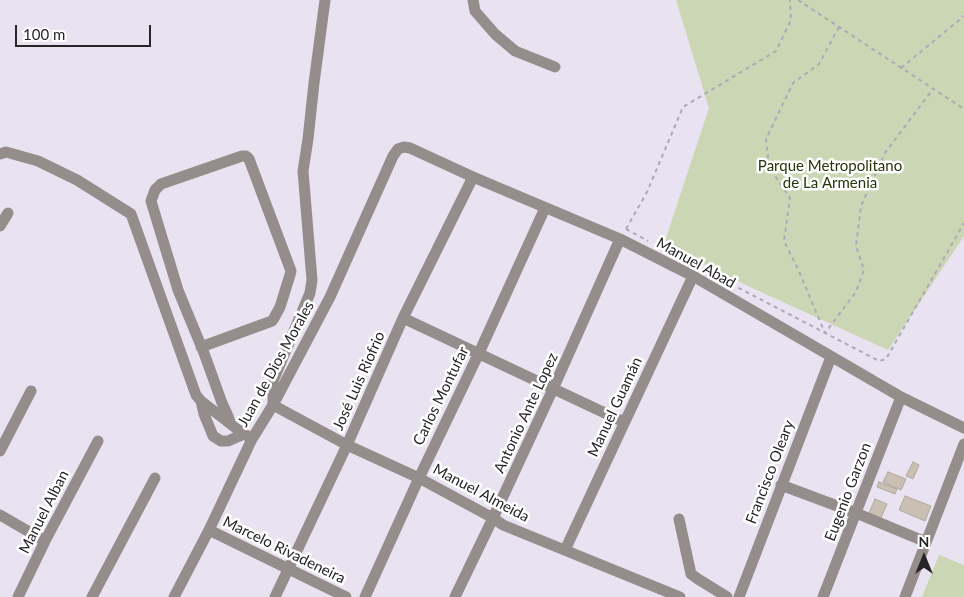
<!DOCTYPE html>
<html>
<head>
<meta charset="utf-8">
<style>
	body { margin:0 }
	#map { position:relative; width:964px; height:597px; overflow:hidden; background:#e8e2f1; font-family:Lato,sans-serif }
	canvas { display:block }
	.north { position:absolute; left:899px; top:532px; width:50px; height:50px; -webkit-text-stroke:4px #fff; paint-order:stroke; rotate:0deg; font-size:14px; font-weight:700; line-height:20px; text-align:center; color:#27252a }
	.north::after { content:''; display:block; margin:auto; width:18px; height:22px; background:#27252a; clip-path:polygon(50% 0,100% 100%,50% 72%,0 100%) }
	.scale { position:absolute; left:15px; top:25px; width:136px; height:22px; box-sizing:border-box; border:2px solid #27252a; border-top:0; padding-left:6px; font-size:15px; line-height:18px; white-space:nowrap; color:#27252a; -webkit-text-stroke:4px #fff; paint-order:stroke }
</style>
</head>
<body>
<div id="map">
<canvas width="964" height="597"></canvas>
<div class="north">N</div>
<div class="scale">100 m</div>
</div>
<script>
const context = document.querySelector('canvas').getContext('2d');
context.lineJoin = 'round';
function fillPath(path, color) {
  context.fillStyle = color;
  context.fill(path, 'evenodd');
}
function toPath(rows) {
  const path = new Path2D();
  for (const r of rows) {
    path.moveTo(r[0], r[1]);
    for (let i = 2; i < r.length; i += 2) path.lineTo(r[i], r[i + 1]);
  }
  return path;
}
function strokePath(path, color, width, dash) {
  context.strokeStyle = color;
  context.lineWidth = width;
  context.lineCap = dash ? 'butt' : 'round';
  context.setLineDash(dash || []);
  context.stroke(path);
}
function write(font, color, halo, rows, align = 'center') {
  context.font = font + ' Lato,sans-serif';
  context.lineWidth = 5;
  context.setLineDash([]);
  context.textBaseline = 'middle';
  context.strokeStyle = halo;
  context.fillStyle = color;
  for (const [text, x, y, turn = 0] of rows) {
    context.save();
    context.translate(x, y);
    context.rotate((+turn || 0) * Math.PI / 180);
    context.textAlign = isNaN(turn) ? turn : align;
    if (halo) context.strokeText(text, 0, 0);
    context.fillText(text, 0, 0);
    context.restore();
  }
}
fillPath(toPath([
	[676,0,964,0,964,236,888,350,748,286,664,244,709,108],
	[939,555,964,565,964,597,922,597]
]), '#cbd6b4');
const building = toPath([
	[913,462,919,465,913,479,906,476,913,462],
	[888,472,906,479,901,490,883,482,888,472],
	[879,482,897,489,895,494,877,487,879,482],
	[905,496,931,506,925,521,899,510,905,496],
	[875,499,887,504,881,518,869,513,875,499]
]);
fillPath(building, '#cabfb3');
strokePath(building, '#b3a89c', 1);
strokePath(toPath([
	[798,0,964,109],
	[839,27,819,64,793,83,766,139,769,167,790,198,784,241,798,269,825,333,856,292,864,270,856,246,861,206,885,153,933,89],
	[901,68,964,16],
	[626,229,648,241],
	[626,229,647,192,683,107,776,51,791,20,790,0],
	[710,273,879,361,886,359,964,223]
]), '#aea9b5', 2, [4, 4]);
strokePath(toPath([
	[325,0,314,83,308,139,303,171,312,280,310,293,273,381,273,405,347,445,419,478,493,518,503,525,680,597],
	[473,0,475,11,495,34,515,51,555,67],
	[0,154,6,152,38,161,77,180,131,214,196,395,201,401,237,429,252,439],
	[0,226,8,213],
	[403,318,624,422],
	[201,347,272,321,274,318,280,307,290,275,291,271,249,159,246,156,242,156,161,184,155,190,151,201,178,290,204,353,222,403,228,416,230,422],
	[201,401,204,414,213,436,221,441,228,441,244,434],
	[0,451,31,391],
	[781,485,856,513,926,542],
	[0,515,45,541],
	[679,519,691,574,698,579,727,597],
	[209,530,346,597],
	[565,550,693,276],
	[18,597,45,541,98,441],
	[92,597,155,478],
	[174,597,209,530,252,439,273,405,330,297,393,156,398,149,404,147,410,148,473,177,620,239,693,276,901,397,964,428],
	[275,597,347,445,403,318,473,177],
	[365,597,419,478,479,353,545,208],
	[455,597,493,518,553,389,620,239],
	[739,597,831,357],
	[823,597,901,397],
	[905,597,964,444]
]), '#958d8c', 11);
write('15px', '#2a340c', '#fff', [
	["Parque Metropolitano",830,166],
	["de La Armenia",830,183]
]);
write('15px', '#27252a', '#fff', [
	["Manuel Abad",696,263,29],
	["Juan de Dios Morales",276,364,-61],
	["José Luis Riofrio",359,381,-66],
	["Carlos Montufar",441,396,-64],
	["Manuel Guamán",615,407,-65],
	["Antonio Ante Lopez",526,413,-65],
	["Francisco Oleary",770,472,-69],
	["Eugenio Garzon",848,492,-69],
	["Manuel Almeida",481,493,28],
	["Manuel Alban",44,512,-63],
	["Marcelo Rivadeneira",284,550,26]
]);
</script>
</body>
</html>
